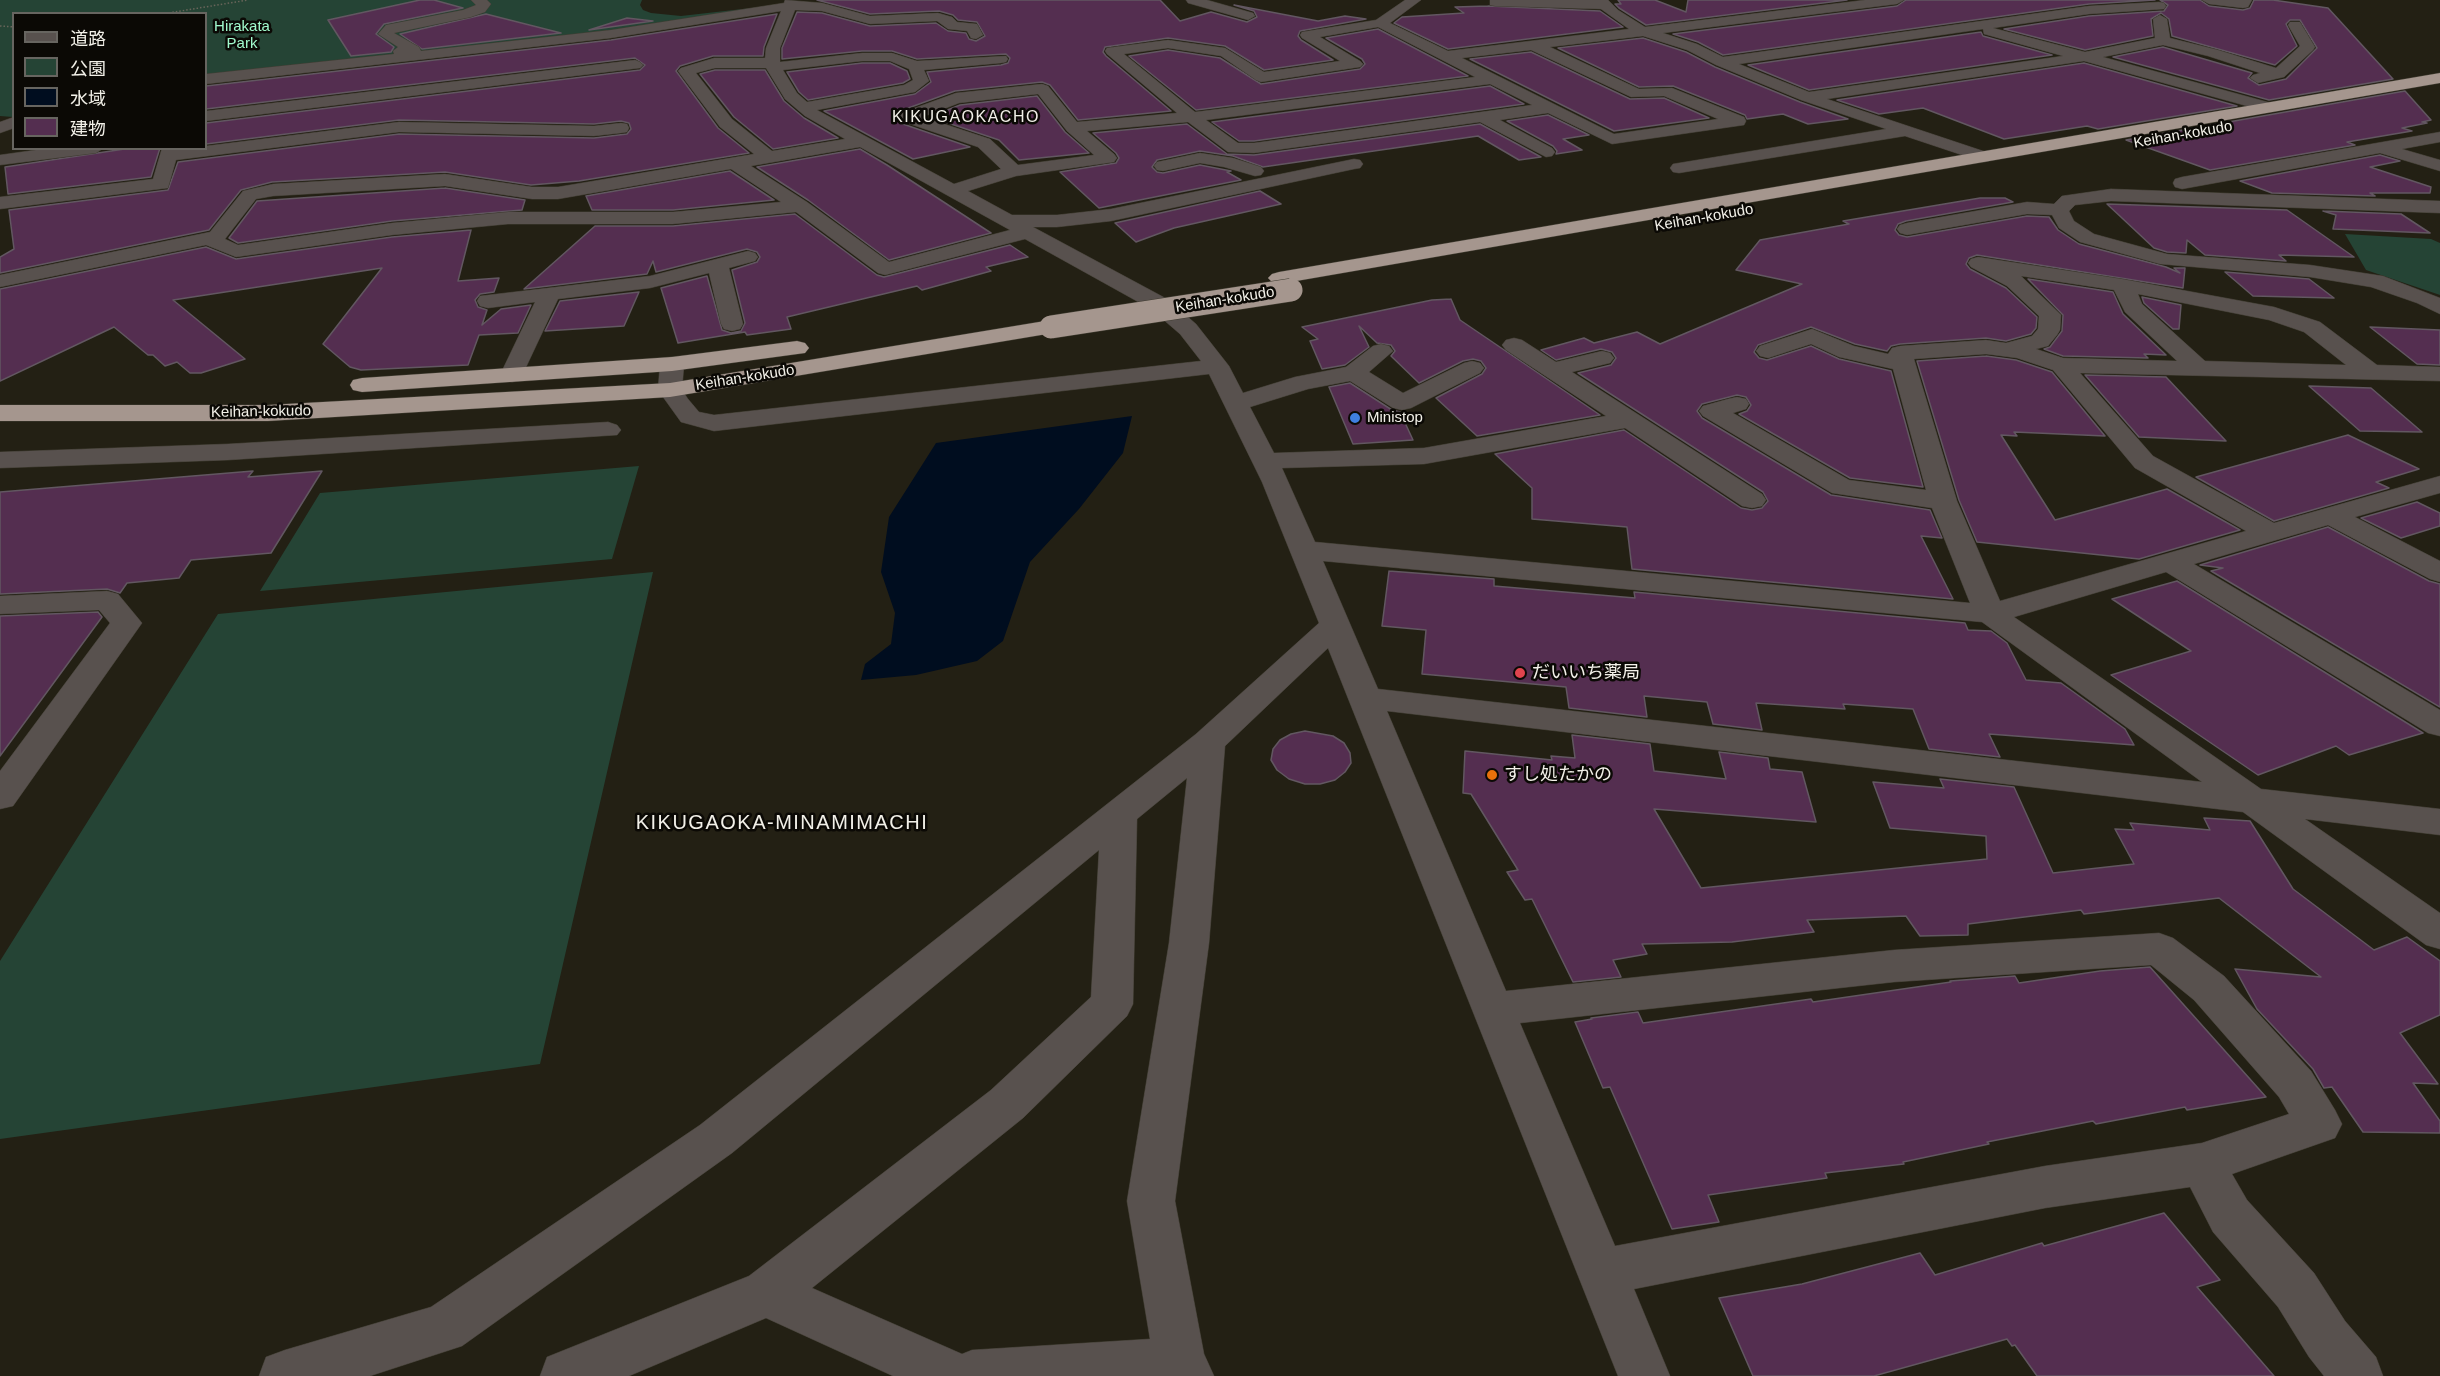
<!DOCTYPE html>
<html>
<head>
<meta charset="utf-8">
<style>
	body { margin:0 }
	#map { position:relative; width:2440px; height:1376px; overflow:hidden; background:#232014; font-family:Helvetica,"Noto Sans JP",sans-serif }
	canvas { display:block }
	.legend { position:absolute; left:12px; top:12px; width:195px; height:138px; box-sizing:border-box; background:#0b0905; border:2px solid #676560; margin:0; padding:8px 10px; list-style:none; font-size:18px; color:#f2f0e8 }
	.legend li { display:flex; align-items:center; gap:12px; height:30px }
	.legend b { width:30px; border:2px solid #676560 }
</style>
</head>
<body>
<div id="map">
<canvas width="2440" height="1376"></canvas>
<ul class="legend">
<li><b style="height:8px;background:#58514e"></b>道路</li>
<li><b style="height:16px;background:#254435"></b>公園</li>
<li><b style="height:16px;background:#000d1f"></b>水域</li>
<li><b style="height:16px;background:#542e50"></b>建物</li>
</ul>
</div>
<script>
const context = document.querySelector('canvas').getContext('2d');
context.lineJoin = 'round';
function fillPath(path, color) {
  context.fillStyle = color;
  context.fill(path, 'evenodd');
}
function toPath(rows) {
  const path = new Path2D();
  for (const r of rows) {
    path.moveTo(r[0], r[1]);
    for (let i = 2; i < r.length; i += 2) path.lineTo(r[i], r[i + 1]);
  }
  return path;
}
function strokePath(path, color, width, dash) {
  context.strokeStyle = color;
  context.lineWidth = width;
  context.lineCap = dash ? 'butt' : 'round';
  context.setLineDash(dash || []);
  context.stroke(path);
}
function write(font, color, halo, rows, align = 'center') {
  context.font = font + ' Helvetica,"Noto Sans JP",sans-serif';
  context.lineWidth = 5;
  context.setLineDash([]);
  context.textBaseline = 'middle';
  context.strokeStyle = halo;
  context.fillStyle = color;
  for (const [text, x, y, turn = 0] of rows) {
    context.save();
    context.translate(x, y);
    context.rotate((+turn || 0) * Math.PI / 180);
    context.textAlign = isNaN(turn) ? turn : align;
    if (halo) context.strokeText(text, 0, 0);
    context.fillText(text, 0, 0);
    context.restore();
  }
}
fillPath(toPath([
	[0,0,642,0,640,5,643,10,651,13,681,16,769,6,610,32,206,76,206,14,14,14,13,117,0,116],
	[2345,234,2431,239,2440,243,2440,295,2366,270],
	[639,466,612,559,260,591,320,493],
	[653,572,540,1064,0,1139,0,961,218,614]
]), '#254435');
fillPath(toPath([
	[1132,416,1123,453,1079,509,1030,562,1003,641,977,661,916,675,861,680,865,664,891,644,895,613,881,572,889,517,936,443]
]), '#000d1f');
const building = toPath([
	[420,0,434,0,463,8,384,24,376,34,394,47,391,52,351,56,328,20,420,0],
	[817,0,1160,0,1180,21,1211,12,1247,22,1257,17,1254,11,1234,5,1318,21,1345,16,1366,19,1300,31,1298,36,1301,40,1333,60,1264,70,1225,46,1168,38,1105,47,1103,52,1106,56,1171,111,1078,120,1050,85,1042,82,955,91,900,111,897,118,900,123,970,147,913,159,824,111,915,94,931,82,927,72,1001,65,1008,63,1010,58,1006,54,917,59,892,51,862,51,782,59,782,48,797,12,822,13,870,26,936,23,948,31,966,33,969,39,976,41,985,36,977,22,958,20,953,15,939,11,870,14,817,0],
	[1618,0,1655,0,1686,12,1688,0,1847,0,1646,25,1619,8,1615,4,1621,4,1618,0],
	[1906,0,2155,0,2089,4,1723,55,1698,42,1673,34,1897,6,1906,0],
	[2160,0,2200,0,2209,6,2243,10,2250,8,2254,0,2273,0,2328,8,2393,79,2269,100,2113,57,2163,47,2252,73,2248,78,2259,85,2286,79,2317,48,2300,20,2290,20,2286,24,2297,46,2275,65,2172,36,2169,19,2161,13,2151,19,2153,36,2085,50,2004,29,2089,16,2164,11,2168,5,2160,0],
	[1488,6,1600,11,1623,27,1448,49,1394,23,1402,17,1464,13,1455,7,1488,6],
	[486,14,561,33,422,49,400,34,486,14],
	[777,14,764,47,763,56,713,56,680,66,676,71,718,128,749,153,579,181,531,185,445,172,272,182,241,190,209,230,0,273,0,257,14,249,9,210,168,190,178,162,399,134,594,138,627,134,631,129,629,123,621,121,594,124,399,120,206,144,206,123,640,70,645,65,635,58,206,109,206,86,611,40,777,14],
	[627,18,653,21,589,30,627,18],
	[1378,29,1468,76,1196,110,1129,56,1168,50,1220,58,1261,84,1360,69,1365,64,1362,59,1326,38,1378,29],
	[1981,32,1983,36,2052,55,1809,90,1748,65,1981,32],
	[1643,38,1686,52,1715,67,1800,102,1848,119,1808,124,1783,114,1747,119,1745,115,1673,86,1639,87,1558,48,1643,38],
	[1531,52,1630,99,1664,98,1709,118,1614,131,1470,59,1531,52],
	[862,63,890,63,907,71,910,79,903,83,808,100,799,92,787,72,862,63],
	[2084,63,2237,106,2098,129,2087,126,2004,139,1923,108,1879,114,1837,100,2084,63],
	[715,70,765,70,784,101,804,118,838,138,773,149,734,117,700,74,715,70],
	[1490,86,1524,104,1254,141,1239,141,1212,122,1490,86],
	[2405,91,2431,120,2422,122,2427,123,2402,128,2412,131,2347,142,2355,145,2210,170,2126,140,2405,91],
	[1037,96,1065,132,1089,153,1019,160,999,140,930,117,960,105,1037,96],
	[1548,115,1589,135,1563,139,1582,150,1556,154,1557,151,1553,146,1507,121,1548,115],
	[1187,124,1227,154,1254,155,1480,124,1541,157,1519,160,1478,136,1263,167,1233,156,1200,151,1157,160,1152,167,1157,172,1163,173,1200,165,1231,171,1227,172,1241,180,1099,208,1060,172,1116,163,1119,158,1116,153,1093,133,1187,124],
	[131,148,160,148,151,177,8,194,5,167,131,148],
	[860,149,887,165,991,233,889,260,808,200,757,167,860,149],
	[2380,155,2400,161,2370,167,2431,187,2430,193,2370,193,2375,196,2272,193,2240,181,2380,155],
	[730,171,774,200,673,210,592,210,586,196,730,171],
	[445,188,525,200,522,210,392,221,238,243,229,238,257,201,445,188],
	[1260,191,1281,204,1174,228,1136,242,1115,223,1260,191],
	[1980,198,2005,198,2013,202,1906,221,1898,224,1895,230,1899,235,1907,237,2027,216,2049,217,2058,230,2079,244,2166,267,2180,273,2174,268,2185,268,2183,288,1977,255,1969,258,1966,264,1970,269,2006,288,2037,317,2036,328,2031,334,2006,341,1986,338,1900,344,1891,346,1887,351,1855,344,1811,327,1758,345,1754,352,1759,358,1767,360,1811,346,1839,359,1891,371,1923,487,1850,478,1739,414,1747,411,1751,405,1746,397,1737,395,1702,404,1697,411,1702,418,1831,495,1930,510,1942,538,1921,536,1953,599,1632,569,1627,527,1532,519,1532,488,1495,454,1624,430,1741,508,1752,510,1762,508,1768,501,1763,492,1578,373,1611,365,1616,358,1612,352,1601,349,1556,360,1541,350,1584,338,1594,343,1637,332,1660,344,1802,284,1736,270,1760,240,1849,224,1843,221,1980,198],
	[2107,204,2287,210,2354,257,2279,255,2286,261,2205,255,2187,240,2186,253,2167,252,2154,248,2107,204],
	[2323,211,2401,214,2430,233,2333,229,2336,215,2323,211],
	[795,214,877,275,884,277,1010,245,1028,257,986,267,991,271,922,290,917,286,787,317,791,329,747,335,745,332,678,343,661,288,707,276,722,330,731,333,741,331,745,323,732,270,757,262,760,257,757,252,747,249,656,272,653,261,647,274,524,289,595,226,673,226,795,214],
	[471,230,458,281,499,278,494,292,480,294,475,300,478,307,487,310,482,325,501,309,531,305,518,333,479,335,468,365,361,370,350,367,323,344,382,268,173,300,245,359,201,373,190,373,177,362,165,366,153,355,148,355,114,327,0,381,0,289,206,247,236,259,392,237,471,230],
	[2225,272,2309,279,2334,298,2253,296,2225,272],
	[2028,279,2113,292,2123,314,2166,355,2144,354,2148,358,2063,356,2044,349,2050,347,2062,331,2063,315,2028,279],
	[639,292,624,326,545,331,560,301,639,292],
	[2142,297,2181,305,2179,329,2173,329,2144,303,2142,297],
	[1451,299,1460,320,1600,415,1477,436,1436,398,1482,374,1486,368,1481,361,1473,359,1463,361,1419,383,1391,356,1395,351,1391,345,1377,343,1359,326,1369,347,1345,365,1322,369,1310,341,1318,339,1302,327,1432,300,1451,299],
	[2370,327,2440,330,2440,365,2417,364,2370,327],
	[1986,356,2016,360,2052,372,2105,436,2014,432,2017,436,2001,435,2055,520,2167,489,2240,530,2139,559,1977,542,1959,500,1917,361,1986,356],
	[2085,375,2166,377,2226,441,2139,437,2085,375],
	[1350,383,1392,410,1400,412,1413,440,1353,444,1329,387,1350,383],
	[2309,386,2371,388,2422,432,2360,431,2309,386],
	[2348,435,2419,469,2376,482,2389,488,2274,521,2196,477,2348,435],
	[253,471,248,477,322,471,271,553,191,560,179,578,127,583,120,593,107,589,0,594,0,492,253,471],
	[2417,502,2440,513,2440,526,2401,538,2361,518,2417,502],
	[2328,527,2429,581,2440,584,2440,707,2211,571,2223,568,2200,565,2328,527],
	[1389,571,1494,579,1494,586,1635,598,1634,592,1965,623,1968,630,1991,631,2007,643,2026,680,2061,683,2125,729,2134,745,1989,734,2000,757,1929,749,1913,709,1843,704,1845,709,1756,703,1762,730,1713,724,1707,702,1644,696,1647,717,1569,708,1566,687,1422,674,1426,630,1382,626,1389,571],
	[2177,581,2423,733,2349,755,2336,746,2258,775,2111,675,2191,651,2112,599,2177,581],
	[98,612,102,617,0,756,0,616,98,612],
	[1305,731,1333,736,1344,743,1350,753,1351,763,1345,772,1335,780,1320,784,1305,784,1289,779,1277,770,1271,760,1273,749,1280,740,1291,734,1305,731],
	[1572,735,1650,744,1654,771,1726,779,1719,752,1768,758,1770,769,1802,772,1816,822,1654,809,1701,888,1987,859,1986,836,1890,828,1873,782,1944,788,1940,779,2014,787,2053,873,2134,864,2115,829,2134,830,2130,823,2210,830,2204,818,2250,821,2293,889,2374,950,2407,937,2440,961,2440,1015,2400,1033,2438,1084,2413,1083,2440,1121,2440,1133,2363,1132,2332,1087,2324,1088,2313,1069,2257,1009,2235,969,2321,977,2219,898,2084,914,2081,910,1968,924,1968,935,1920,936,1906,916,1807,920,1814,932,1732,942,1642,944,1647,954,1613,960,1621,977,1573,982,1532,899,1525,900,1507,872,1518,870,1471,794,1463,793,1465,751,1552,760,1551,756,1575,758,1572,735],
	[2150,967,2266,1097,2187,1110,2185,1107,2096,1124,2093,1121,1987,1142,1989,1144,1903,1162,1904,1164,1825,1173,1827,1178,1708,1195,1719,1222,1672,1229,1610,1087,1603,1088,1575,1022,1592,1019,1591,1018,1638,1012,1643,1023,1811,999,1813,1002,1951,982,1950,981,2015,976,2019,983,2100,971,2150,967],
	[2164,1213,2220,1280,2197,1287,2274,1376,2037,1376,2015,1345,2012,1346,2007,1339,1874,1376,1753,1376,1719,1298,1802,1284,1920,1253,1935,1275,2042,1243,2044,1246,2164,1213]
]);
fillPath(building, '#542e50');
strokePath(building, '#625761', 1.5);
const minor = toPath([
	[471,0,487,0,491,4,485,12,471,17,394,33,419,47,421,51,611,30,784,3,785,0,822,3,870,16,938,13,952,17,957,22,977,24,983,35,976,39,971,38,967,31,948,29,937,21,870,24,822,11,795,10,780,48,780,62,862,53,892,53,917,61,1006,56,1008,59,1006,62,1001,63,924,70,929,81,915,92,817,110,954,184,1001,169,978,147,901,121,899,117,901,113,956,93,1042,84,1048,86,1077,122,1177,113,1107,54,1105,51,1107,48,1168,40,1225,48,1264,72,1340,61,1302,38,1300,35,1302,32,1376,20,1405,0,1421,0,1390,23,1448,51,1629,29,1601,9,1495,6,1490,5,1490,0,1608,0,1618,10,1645,27,1865,0,1904,0,1897,4,1663,33,1697,44,1723,57,2089,6,2159,2,2164,3,2166,6,2164,9,2089,14,1993,28,2085,52,2155,38,2153,19,2160,15,2167,19,2170,38,2218,50,2276,68,2300,46,2288,25,2290,22,2300,22,2315,47,2313,50,2284,77,2258,83,2250,78,2253,75,2260,73,2208,56,2163,45,2103,57,2271,103,2273,106,2271,109,2265,111,2084,61,1827,99,1989,153,1992,157,1989,161,1983,162,1905,136,1679,173,1673,172,1670,168,1673,164,1679,163,1886,129,1801,100,1716,65,1687,50,1643,36,1550,47,1639,89,1672,88,1744,117,1746,121,1744,125,1612,144,1548,113,1500,120,1552,148,1555,152,1552,156,1546,157,1480,122,1254,153,1228,152,1188,122,1087,131,1114,154,1117,158,1114,162,1016,176,968,191,1012,215,1057,215,1111,209,1354,159,1360,160,1363,164,1360,168,1354,169,1111,221,1057,227,1033,227,1167,299,1196,324,1229,366,1243,393,1295,377,1346,367,1373,346,1381,344,1389,346,1393,351,1369,372,1403,393,1464,363,1472,361,1480,363,1484,368,1480,373,1411,408,1402,410,1393,408,1350,381,1308,389,1250,407,1274,453,1424,448,1606,416,1506,350,1502,345,1506,340,1514,338,1522,340,1556,362,1602,351,1610,353,1614,358,1610,363,1572,372,1762,494,1766,500,1762,506,1752,508,1742,506,1625,428,1424,464,1282,468,1315,542,1970,603,1932,508,1832,493,1703,416,1699,411,1703,406,1728,399,1737,397,1746,399,1749,404,1746,409,1733,413,1849,480,1926,490,1893,369,1839,357,1811,344,1768,358,1760,356,1756,351,1760,346,1812,329,1854,346,1888,354,1892,348,1900,346,1986,340,2006,343,2032,336,2038,329,2039,316,2007,286,1971,267,1968,263,1971,259,1978,257,2122,279,2274,307,2320,322,2377,365,2440,367,2440,381,2080,373,2153,456,2274,523,2440,476,2440,493,2355,517,2440,561,2440,582,2430,579,2328,525,2194,564,2440,710,2440,736,2428,733,2166,572,2014,617,2261,789,2440,809,2440,835,2305,819,2440,913,2440,949,2426,945,2243,812,1387,711,1506,991,1894,950,2159,933,2173,938,2224,976,2311,1071,2335,1110,2342,1124,2335,1138,2232,1174,2247,1200,2314,1273,2345,1321,2376,1357,2383,1376,2324,1376,2309,1357,2278,1307,2213,1232,2190,1187,2045,1208,1634,1289,1670,1376,1618,1376,1328,648,1225,746,1209,943,1175,1201,1204,1354,1214,1376,893,1376,766,1318,629,1376,540,1376,547,1357,749,1276,991,1090,1091,997,1099,850,732,1153,462,1346,370,1376,259,1376,266,1357,285,1350,431,1307,700,1125,1196,734,1319,623,1262,482,1209,374,714,431,681,422,658,390,660,364,664,359,672,357,680,359,684,364,682,390,688,399,699,412,714,415,1201,361,1180,334,1151,309,1025,239,885,275,878,273,796,212,673,224,508,224,392,235,236,257,206,245,0,287,0,275,210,232,243,191,273,184,445,174,532,187,558,187,754,154,720,127,678,71,681,68,714,58,765,58,766,48,781,11,611,38,206,84,206,74,394,54,393,51,398,47,378,34,386,25,463,10,476,5,471,0],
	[1378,27,1475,77,1195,112,1124,54,1168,48,1221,56,1256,80,1261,82,1360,67,1363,64,1360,61,1320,37,1378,27],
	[1983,29,1984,34,2063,56,1809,92,1739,64,1983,29],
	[1531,50,1631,97,1664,96,1718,119,1614,134,1462,58,1531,50],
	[862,61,890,61,909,69,913,80,904,85,807,102,797,93,783,70,862,61],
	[715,68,766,68,785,99,805,116,845,139,772,151,732,119,696,73,715,68],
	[1490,84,1532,105,1254,143,1238,143,1206,120,1490,84],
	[1038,94,1067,131,1094,155,1018,165,990,139,923,117,959,103,1038,94],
	[860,147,1010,230,889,262,807,202,751,166,860,147],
	[731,169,781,202,673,212,508,212,392,223,238,245,225,239,256,199,273,196,445,186,532,199,558,199,731,169],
	[2021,276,2114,290,2125,312,2177,361,2063,358,2036,349,2048,346,2057,335,2060,330,2061,315,2021,276],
	[2138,294,2269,320,2304,332,2346,365,2205,361,2142,304,2138,294],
	[1986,354,2017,358,2053,370,2135,468,2246,531,2000,601,1957,501,1914,359,1986,354],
	[1323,561,1982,622,2202,782,1378,689,1323,561],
	[1187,778,1169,943,1127,1201,1150,1339,972,1350,962,1354,812,1288,1023,1118,1127,1016,1133,1004,1137,819,1187,778],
	[2151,965,2194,1000,2279,1097,2289,1114,2202,1143,2045,1166,1615,1246,1520,1023,1894,982,2151,965],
	[1186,0,1207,0,1253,13,1255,16,1248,20,1188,3,1186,0],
	[2202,0,2252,0,2248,7,2243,8,2209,4,2202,0],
	[635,60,640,62,643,65,640,68,206,121,206,111,635,60],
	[14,117,14,128,0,133,0,122,14,117],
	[399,122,594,126,621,123,627,124,629,128,627,132,621,133,594,136,399,132,176,160,168,188,0,209,0,197,153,179,162,148,206,148,206,146,399,122],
	[2440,132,2440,142,2402,149,2440,160,2440,171,2380,153,2182,189,2175,187,2173,183,2175,179,2182,177,2440,132],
	[50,148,104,148,96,153,0,165,0,155,50,148],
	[1200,153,1233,158,1261,167,1264,171,1261,175,1255,176,1224,167,1200,163,1163,171,1157,170,1154,166,1157,162,1200,153],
	[2111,189,2440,201,2440,213,2111,201,2075,205,2069,211,2074,221,2094,234,2167,254,2310,265,2383,276,2440,298,2440,314,2417,303,2371,287,2310,277,2160,264,2080,242,2059,228,2052,215,2027,214,1907,235,1900,233,1897,229,1900,225,1907,223,2027,202,2054,204,2062,196,2111,189],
	[748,251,755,253,758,257,755,261,729,268,743,324,740,329,732,331,724,329,721,324,709,273,650,288,558,299,520,380,512,382,504,380,500,375,535,302,488,308,480,306,477,301,480,296,650,276,748,251],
	[608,422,617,425,621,430,617,435,228,460,0,468,0,452,228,444,608,422],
	[107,591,118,594,142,623,13,806,0,809,0,771,110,623,99,610,0,614,0,596,107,591]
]);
const highway = toPath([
	[2440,73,2440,83,1279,284,1272,282,1268,278,1272,274,1279,272,2440,73],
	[1051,320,1059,322,1062,327,1059,332,670,397,268,421,0,421,0,405,268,405,670,383,1051,320],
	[797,341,805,343,809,348,805,353,672,371,362,392,353,390,350,385,353,380,362,378,672,357,797,341]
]);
strokePath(minor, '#403d32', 1);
strokePath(highway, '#403d32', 1);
strokePath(toPath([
	[162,14,248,0],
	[0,26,14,27]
]), '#68655a', 1.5, [1.5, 2]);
fillPath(minor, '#58514e');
fillPath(highway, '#a5968e');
const highwayBridge = toPath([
	[1051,327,1291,290]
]);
strokePath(highwayBridge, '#403d32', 24, []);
strokePath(highwayBridge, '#a5968e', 23);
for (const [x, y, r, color] of [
	[1355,418,6,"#3f7fe0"],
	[1520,673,6,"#e0444e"],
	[1492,775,6,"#e8710a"]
]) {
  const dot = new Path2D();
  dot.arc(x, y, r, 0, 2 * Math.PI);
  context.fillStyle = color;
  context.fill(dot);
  strokePath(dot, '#0b0905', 2);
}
write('15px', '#a1facd', '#0b0905', [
	["Hirakata",242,27],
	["Park",242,44]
]);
write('15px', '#f2f0e8', '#0b0905', [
	["Keihan-kokudo",2183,135,-10],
	["Keihan-kokudo",1704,218,-10],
	["Keihan-kokudo",1225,300,-9],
	["Keihan-kokudo",745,378,-9],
	["Keihan-kokudo",261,412,-1]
]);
write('15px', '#f2f0e8', '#0b0905', [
	["Ministop",1367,418]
], 'left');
context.letterSpacing = '1.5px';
write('16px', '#f2f0e8', '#0b0905', [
	["KIKUGAOKACHO",966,118]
]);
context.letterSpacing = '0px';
write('18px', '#f2f0e8', '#0b0905', [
	["だいいち薬局",1532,673],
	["すし処たかの",1504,775]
], 'left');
context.letterSpacing = '1.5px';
write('20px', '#f2f0e8', '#0b0905', [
	["KIKUGAOKA-MINAMIMACHI",782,823]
]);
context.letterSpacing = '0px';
</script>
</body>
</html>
